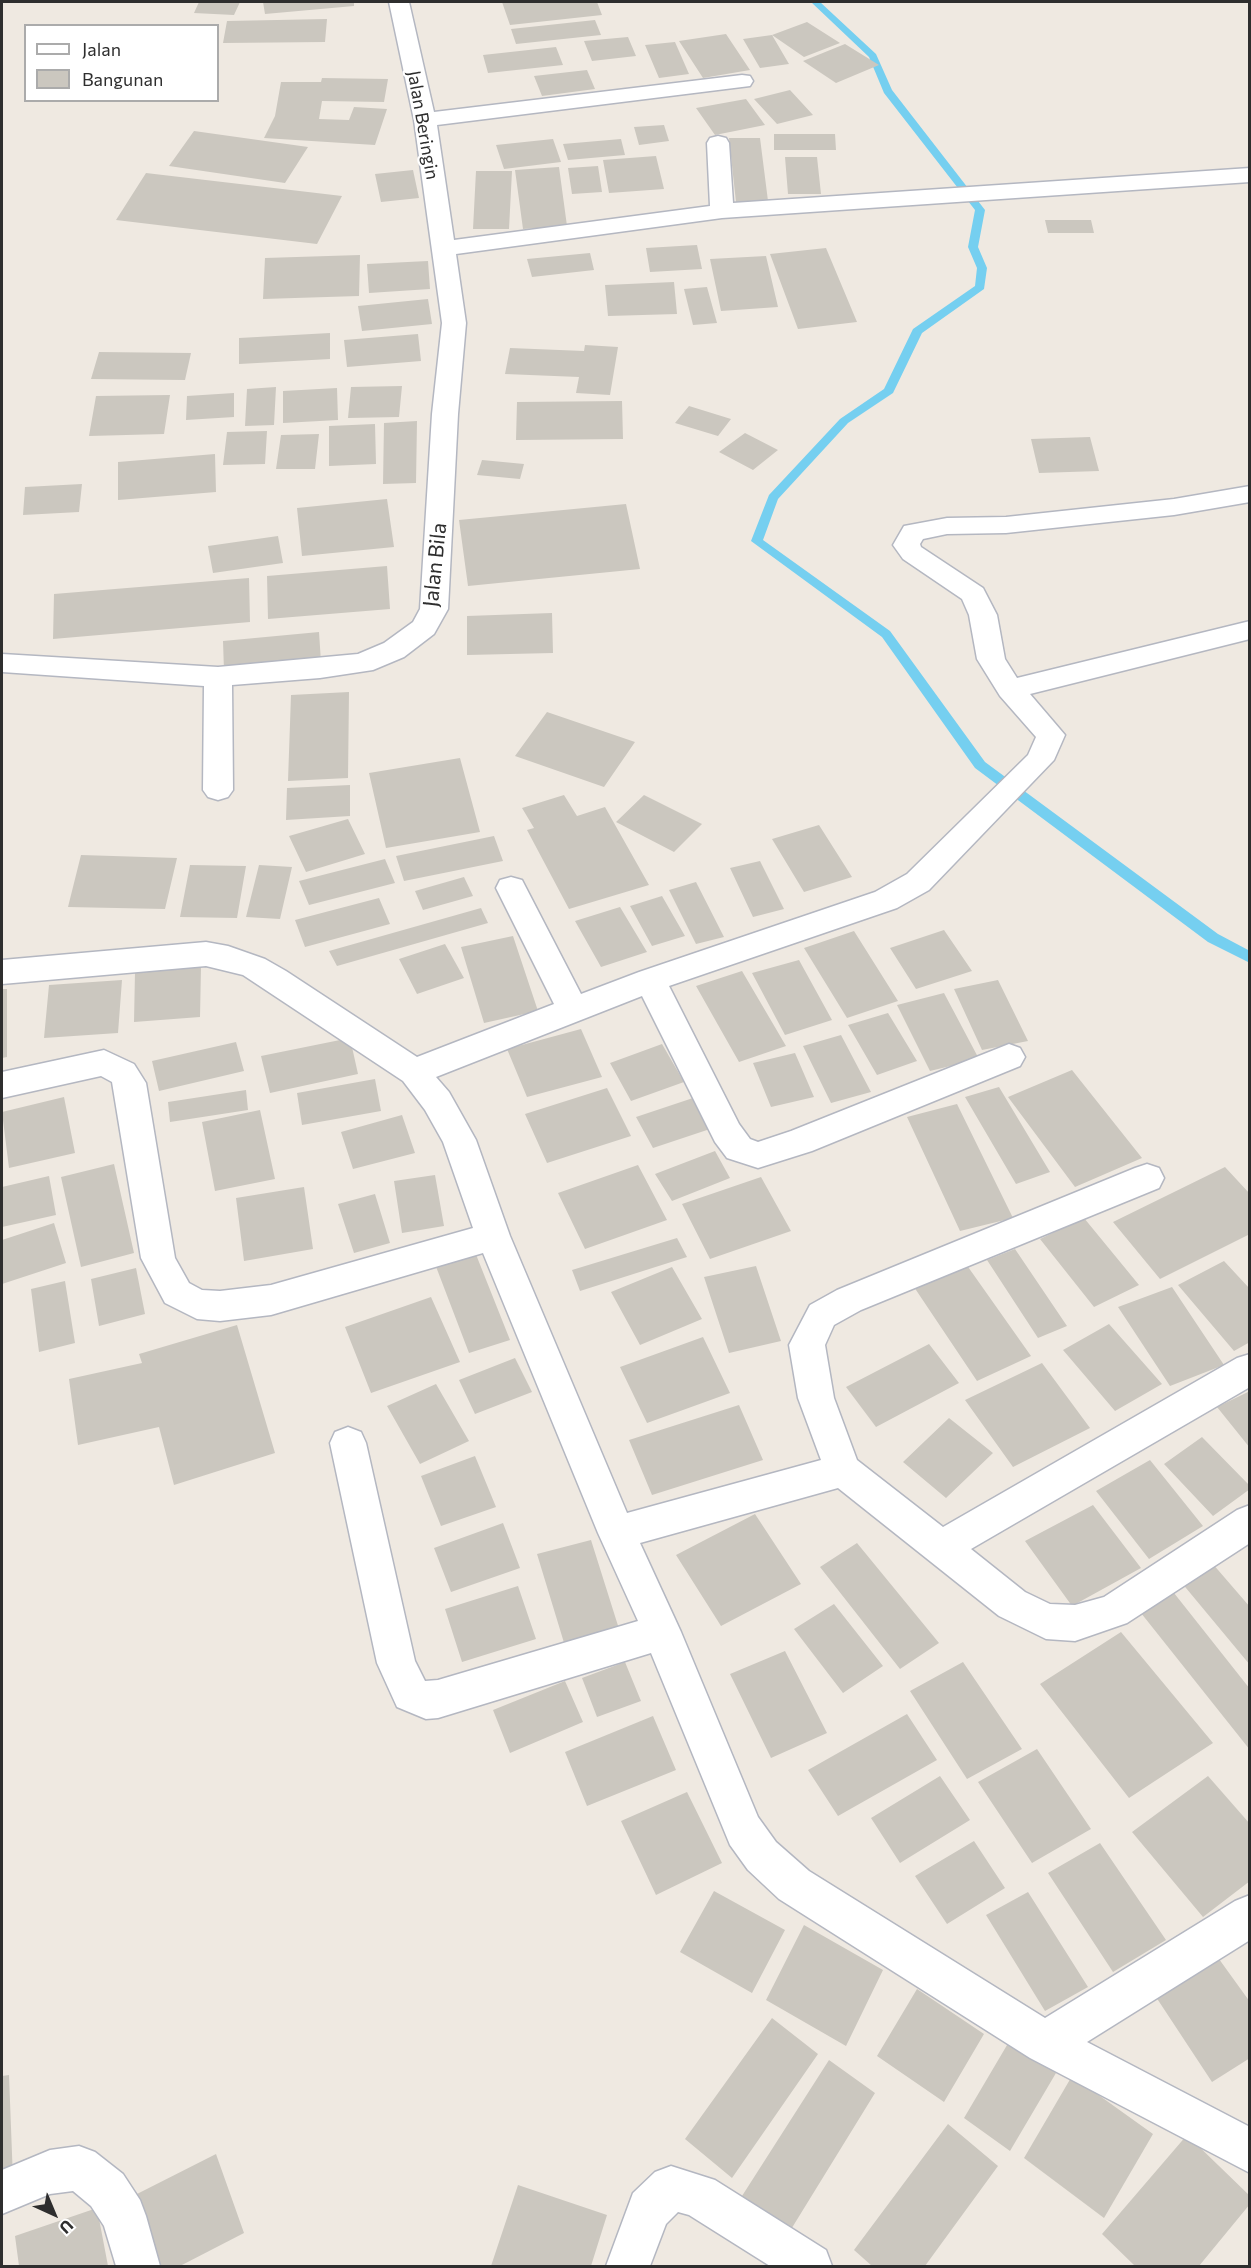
<!DOCTYPE html>
<html>
<head>
<meta charset="utf-8">
<style>
	body { margin:0 }
	#map { position:relative; width:1251px; height:2268px; overflow:hidden; background:#efe9e1; font-family:Commissioner,sans-serif }
	canvas { display:block }
	.frame { position:absolute; inset:0; border:3px solid #2e2e2e; pointer-events:none }
	.legend { position:absolute; left:24px; top:24px; width:195px; height:78px; box-sizing:border-box; background:#fff; border:2px solid #ababab; margin:0; padding:8px 10px; list-style:none; font-size:18px; color:#2e2e2e }
	.legend li { display:flex; align-items:center; gap:12px; height:30px }
	.legend b { width:30px; border:2px solid #ababab }
	.north { position:absolute; left:24px; top:2184px; width:60px; height:60px; -webkit-text-stroke:4px #fff; paint-order:stroke; rotate:136deg; font-size:16px; font-weight:700; line-height:24px; text-align:center; color:#2e2e2e }
	.north::after { content:''; display:block; margin:auto; width:21px; height:27px; background:#2e2e2e; clip-path:polygon(50% 0,100% 100%,50% 72%,0 100%) }
</style>
</head>
<body>
<div id="map">
<canvas width="1251" height="2268"></canvas>
<div class="frame"></div>
<ul class="legend">
<li><b style="height:8px;background:#fff"></b>Jalan</li>
<li><b style="height:16px;background:#cbc7bf"></b>Bangunan</li>
</ul>
<div class="north">U</div>
</div>
<script>
const context = document.querySelector('canvas').getContext('2d');
context.lineJoin = 'round';
function toPath(rows) {
  const path = new Path2D();
  for (const r of rows) {
    path.moveTo(r[0], r[1]);
    for (let i = 2; i < r.length; i += 2) path.lineTo(r[i], r[i + 1]);
  }
  return path;
}
function fillPath(path, color) {
  context.fillStyle = color;
  context.fill(path, 'evenodd');
}
function strokePath(path, color, width, dash) {
  context.strokeStyle = color;
  context.lineWidth = width;
  context.lineCap = dash ? 'butt' : 'round';
  context.setLineDash(dash || []);
  context.stroke(path);
}
function write(font, color, halo, rows, align = 'center') {
  context.font = font + ' Commissioner,sans-serif';
  context.lineWidth = 4.5;
  context.setLineDash([]);
  context.textBaseline = 'middle';
  context.strokeStyle = halo;
  context.fillStyle = color;
  for (const [text, x, y, turn = 0] of rows) {
    context.save();
    context.translate(x, y);
    context.rotate((+turn || 0) * Math.PI / 180);
    context.textAlign = isNaN(turn) ? turn : align;
    if (halo) context.strokeText(text, 0, 0);
    context.fillText(text, 0, 0);
    context.restore();
  }
}
fillPath(toPath([
	[811,2,820,2,876,54,892,90,985,210,978,247,987,268,984,289,922,333,893,393,848,423,778,499,763,540,890,631,985,762,1218,934,1250,951,1250,963,1208,942,975,768,882,637,751,541,769,495,840,419,884,389,913,329,975,286,977,268,968,247,975,210,884,93,869,57,811,2]
]), '#75cff0');
fillPath(toPath([
	[199,2,240,2,234,15,194,13],
	[263,2,354,2,354,6,265,14],
	[502,2,597,2,602,15,510,25],
	[327,19,325,42,223,43,227,21],
	[595,20,601,35,516,44,511,29],
	[807,22,840,43,804,57,772,35,789,64,760,68,743,39,772,35],
	[726,34,750,70,703,78,679,41],
	[628,37,636,56,592,61,584,41],
	[675,42,689,74,659,78,645,45],
	[845,44,879,65,836,83,803,61],
	[556,47,563,65,488,73,483,55],
	[587,70,595,89,542,96,534,76],
	[322,78,388,79,384,102,322,101,319,119,349,120,354,107,387,109,375,145,264,138,275,116,281,82,321,82],
	[790,90,813,115,777,124,754,99],
	[746,99,765,125,715,135,696,108],
	[664,125,669,141,639,145,634,127],
	[194,131,308,147,285,183,169,166],
	[774,134,835,134,836,150,774,150],
	[729,138,760,138,768,201,736,202],
	[553,139,561,162,504,169,496,145],
	[621,139,625,155,568,160,563,144],
	[656,156,664,189,609,193,603,160],
	[785,157,817,157,821,194,788,194],
	[598,166,602,192,572,194,568,168],
	[559,167,567,226,523,229,515,170],
	[413,170,419,198,381,202,375,174],
	[476,171,512,171,509,229,473,229],
	[146,173,342,196,317,244,116,220],
	[1045,220,1091,220,1094,233,1048,233],
	[697,245,702,269,650,272,646,248],
	[826,248,857,322,798,329,770,254],
	[590,253,594,270,532,277,527,259],
	[360,255,359,296,263,299,265,258],
	[766,256,778,307,721,311,710,259],
	[428,261,430,289,369,293,367,264],
	[674,282,677,314,608,316,605,285],
	[707,287,717,323,693,325,684,289],
	[428,299,432,324,362,331,358,306],
	[330,333,330,359,239,364,239,338],
	[418,334,421,361,347,367,344,340],
	[585,345,618,347,610,395,576,393,579,377,505,374,510,348,584,351],
	[99,352,191,353,185,380,91,379],
	[402,386,399,417,348,418,351,387],
	[276,387,274,425,245,426,247,389],
	[337,388,338,420,283,423,283,391],
	[234,393,234,417,186,420,187,396],
	[170,395,164,434,89,436,96,396],
	[622,401,623,439,516,440,517,402],
	[689,406,731,419,718,436,675,423],
	[417,421,416,483,383,484,384,423],
	[375,424,376,464,329,466,329,426],
	[267,431,265,464,223,465,227,432],
	[745,433,778,450,753,470,719,452],
	[319,434,315,469,276,469,281,435],
	[1090,437,1099,471,1039,473,1031,439],
	[215,454,216,492,118,500,118,462],
	[482,460,524,464,520,479,477,475],
	[82,484,79,512,23,515,25,487],
	[387,499,394,547,302,556,297,508],
	[626,504,640,569,468,586,459,520],
	[278,536,283,563,213,573,208,546],
	[387,566,390,609,268,619,267,576],
	[249,578,250,622,53,639,54,594],
	[552,613,553,653,467,655,467,616],
	[319,632,321,662,224,671,223,641],
	[349,692,348,778,288,781,291,695],
	[547,712,635,742,604,787,515,756],
	[460,758,480,832,386,848,369,773],
	[350,785,350,816,286,820,287,788],
	[564,795,577,816,605,807,649,885,569,909,527,830,534,828,522,808],
	[644,795,702,824,674,852,616,822],
	[348,819,365,854,306,872,289,836],
	[819,825,852,877,804,892,772,839],
	[494,836,503,861,404,881,396,856],
	[81,855,177,858,165,909,68,907],
	[385,859,395,883,309,905,299,881],
	[760,861,784,909,753,917,730,868],
	[190,865,246,866,237,918,180,917],
	[259,865,292,867,280,919,246,917],
	[464,877,473,896,423,910,415,891],
	[696,882,724,937,696,944,669,890],
	[662,896,685,936,652,946,630,906],
	[379,898,390,924,305,947,295,920],
	[620,907,647,952,601,967,575,921],
	[481,908,488,923,337,966,329,951],
	[944,930,972,971,916,989,890,948],
	[854,931,898,1001,847,1018,804,948],
	[513,936,538,1011,484,1023,461,947],
	[445,944,464,978,417,994,399,959],
	[799,960,832,1020,785,1035,752,973],
	[201,967,200,1017,134,1022,135,972],
	[742,971,786,1046,739,1062,696,986],
	[122,980,118,1033,44,1038,49,985],
	[998,980,1028,1041,982,1050,954,989],
	[2,989,7,989,7,1057,2,1058],
	[944,993,979,1059,930,1071,897,1005],
	[888,1013,917,1061,877,1075,848,1025],
	[581,1029,602,1077,527,1097,507,1049],
	[841,1035,871,1092,831,1103,803,1046],
	[350,1038,358,1074,270,1093,261,1056],
	[236,1042,244,1071,159,1091,152,1061],
	[662,1044,684,1082,631,1101,610,1063],
	[795,1053,814,1097,771,1107,753,1063],
	[1072,1070,1142,1158,1075,1187,1008,1097],
	[375,1079,381,1111,302,1125,297,1093],
	[999,1087,1050,1172,1016,1184,965,1097],
	[607,1088,631,1136,547,1163,525,1114],
	[246,1090,248,1110,170,1122,168,1102],
	[64,1097,75,1153,9,1168,2,1112],
	[693,1098,710,1129,653,1148,636,1117],
	[957,1104,1013,1218,960,1231,907,1117],
	[260,1110,275,1179,215,1191,202,1122],
	[402,1115,415,1153,353,1169,341,1132],
	[715,1151,730,1178,672,1201,655,1174],
	[114,1164,134,1253,81,1267,61,1177],
	[638,1165,667,1220,585,1249,558,1193],
	[1225,1167,1250,1194,1250,1234,1160,1279,1113,1222],
	[435,1175,444,1226,402,1233,394,1181],
	[49,1176,56,1215,2,1227,2,1187],
	[761,1177,791,1231,710,1259,682,1204],
	[304,1187,313,1249,244,1261,236,1198],
	[375,1194,390,1243,354,1253,338,1204],
	[1084,1218,1139,1285,1094,1307,1040,1239],
	[54,1223,66,1263,2,1284,2,1240],
	[677,1238,687,1257,580,1291,572,1270],
	[1015,1249,1067,1326,1038,1338,987,1260],
	[475,1252,510,1340,469,1353,435,1264],
	[1224,1261,1250,1289,1250,1342,1234,1351,1178,1285],
	[966,1264,1031,1356,977,1381,914,1287],
	[756,1266,781,1341,729,1353,704,1277],
	[672,1267,702,1319,640,1345,611,1292],
	[136,1268,145,1314,99,1326,91,1279],
	[65,1281,75,1343,39,1352,31,1289],
	[1172,1287,1224,1365,1170,1386,1118,1307],
	[431,1297,460,1362,371,1393,345,1327],
	[1109,1324,1162,1384,1115,1411,1063,1350],
	[237,1325,275,1453,174,1485,159,1427,78,1445,69,1379,142,1363,139,1354],
	[703,1337,730,1393,647,1423,620,1367],
	[929,1344,959,1383,876,1427,846,1387],
	[515,1358,532,1392,475,1414,459,1380],
	[1042,1363,1090,1428,1013,1467,965,1400],
	[436,1384,469,1441,420,1464,387,1406],
	[1250,1391,1250,1448,1217,1407],
	[739,1405,763,1460,652,1495,629,1440],
	[949,1418,993,1453,946,1498,903,1462],
	[1202,1437,1250,1486,1250,1489,1213,1516,1164,1464],
	[475,1456,496,1507,441,1526,421,1476],
	[1150,1460,1203,1526,1149,1559,1096,1491],
	[1093,1505,1141,1568,1072,1606,1025,1541],
	[755,1514,801,1584,721,1626,676,1555],
	[503,1523,520,1568,451,1592,434,1548],
	[591,1540,620,1632,565,1646,537,1554],
	[857,1543,939,1643,900,1669,820,1567],
	[1212,1563,1250,1607,1250,1665,1181,1582],
	[518,1586,536,1639,462,1662,445,1609],
	[1174,1593,1250,1689,1250,1750,1141,1613],
	[834,1604,883,1666,843,1693,794,1629],
	[1121,1632,1213,1743,1129,1798,1040,1684],
	[785,1651,827,1733,771,1758,730,1674],
	[625,1662,641,1701,597,1717,582,1678],
	[963,1662,1022,1749,967,1779,910,1691],
	[565,1681,583,1722,510,1753,493,1710],
	[907,1714,937,1760,838,1816,808,1770],
	[653,1716,676,1770,587,1806,565,1752],
	[1037,1749,1091,1829,1032,1863,978,1782],
	[940,1776,970,1820,900,1863,871,1818],
	[1208,1776,1250,1824,1250,1881,1203,1917,1132,1832],
	[687,1792,722,1863,656,1895,621,1821],
	[974,1841,1005,1888,947,1924,915,1876],
	[1100,1843,1166,1940,1113,1972,1048,1873],
	[714,1891,785,1930,752,1993,680,1952],
	[1028,1892,1088,1987,1045,2011,986,1915],
	[804,1925,883,1970,846,2046,766,2000],
	[1219,1959,1250,2002,1250,2058,1212,2082,1156,1997],
	[917,1989,984,2034,944,2102,877,2056],
	[772,2018,818,2054,732,2178,685,2139],
	[1010,2040,1056,2073,1010,2151,964,2118],
	[829,2060,875,2093,790,2231,742,2196],
	[9,2075,13,2180,2,2183,2,2076],
	[1072,2076,1153,2134,1104,2218,1024,2158],
	[948,2124,998,2166,925,2266,872,2266,854,2250],
	[1187,2135,1250,2196,1250,2204,1199,2266,1135,2266,1102,2234],
	[216,2154,244,2233,180,2266,159,2266,135,2195],
	[518,2185,607,2215,591,2266,491,2266],
	[97,2208,108,2266,19,2266,15,2236]
]), '#cbc7bf');
const minor = toPath([
	[389,2,409,2,434,112,742,75,750,76,753,81,750,86,742,87,437,125,454,240,710,206,707,143,710,138,718,136,726,138,729,143,733,203,1250,168,1250,182,722,218,456,254,466,323,458,414,448,609,434,634,404,657,373,670,320,678,232,685,233,790,228,797,218,800,208,797,203,790,204,686,2,672,2,654,218,667,358,654,384,643,413,622,420,609,432,414,442,323,414,120,389,2],
	[1250,486,1250,502,1174,515,1006,533,947,534,923,539,920,544,921,547,983,588,997,615,1005,659,1017,678,1250,621,1250,639,1030,694,1065,735,1054,760,929,890,897,908,669,986,739,1124,750,1139,758,1142,791,1131,1009,1044,1020,1048,1025,1057,1020,1066,812,1151,758,1168,727,1158,715,1142,642,996,436,1077,449,1092,476,1140,510,1236,627,1513,821,1460,798,1398,789,1345,810,1305,837,1290,1135,1168,1147,1164,1159,1168,1164,1178,1159,1188,861,1310,834,1325,825,1345,834,1398,857,1460,943,1527,1237,1358,1250,1354,1250,1387,971,1549,1025,1592,1050,1604,1075,1605,1104,1597,1237,1510,1250,1505,1250,1543,1127,1623,1075,1641,1046,1639,999,1616,838,1488,640,1543,681,1632,758,1817,776,1842,809,1871,1045,2018,1235,1901,1250,1895,1250,1940,1087,2042,1250,2127,1250,2173,1030,2058,779,1899,748,1870,730,1845,651,1653,438,1718,426,1719,397,1707,377,1663,330,1443,335,1432,348,1427,361,1432,366,1443,415,1661,425,1681,438,1680,638,1621,598,1533,483,1253,271,1315,220,1321,197,1319,165,1303,141,1258,112,1082,101,1076,2,1098,2,1072,104,1050,134,1064,146,1083,175,1258,189,1283,202,1290,220,1291,271,1285,473,1228,443,1142,425,1110,403,1081,243,975,206,966,2,984,2,960,206,942,228,946,265,959,286,971,417,1057,554,1004,496,888,500,880,511,877,522,880,581,994,639,972,875,892,907,874,1028,755,1036,737,1000,696,977,659,969,615,962,599,903,559,893,545,904,526,947,518,1006,517,1174,499,1250,486],
	[79,2146,95,2152,123,2174,140,2200,146,2216,160,2266,116,2266,104,2226,91,2206,73,2191,50,2194,2,2214,2,2170,50,2150,79,2146],
	[671,2166,715,2180,826,2250,832,2266,770,2266,689,2215,678,2212,666,2224,650,2266,606,2266,633,2193,655,2172,671,2166]
]);
strokePath(minor, '#b4b7c1', 3);
fillPath(minor, '#fff');
write('18px', '#2e2e2e', '#fff', [
	["Jalan Beringin",423,125,80]
]);
write('21px', '#2e2e2e', '#fff', [
	["Jalan Bila",435,565,-84]
]);
</script>
</body>
</html>
